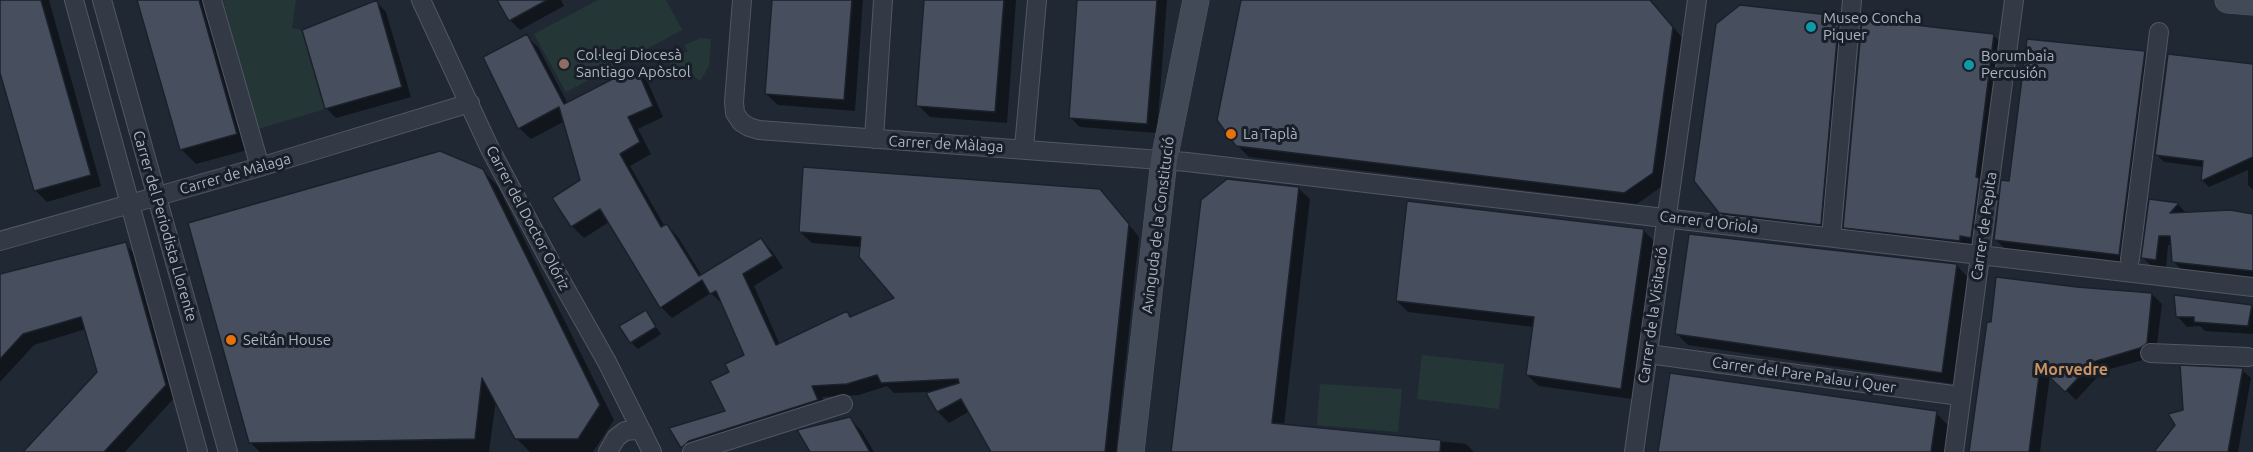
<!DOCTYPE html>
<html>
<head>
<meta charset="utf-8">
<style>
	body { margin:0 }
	canvas { display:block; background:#202834 }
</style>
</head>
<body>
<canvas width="2253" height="452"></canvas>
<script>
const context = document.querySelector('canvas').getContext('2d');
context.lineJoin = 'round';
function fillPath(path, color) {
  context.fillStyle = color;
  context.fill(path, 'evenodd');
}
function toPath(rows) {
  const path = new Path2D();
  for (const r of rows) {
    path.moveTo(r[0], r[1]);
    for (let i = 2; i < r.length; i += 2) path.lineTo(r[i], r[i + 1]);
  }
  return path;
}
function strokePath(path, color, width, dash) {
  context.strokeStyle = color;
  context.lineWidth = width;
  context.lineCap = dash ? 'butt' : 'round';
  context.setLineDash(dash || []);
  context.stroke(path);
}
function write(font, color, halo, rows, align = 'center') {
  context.font = font + ' Ubuntu,sans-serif';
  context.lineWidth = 6;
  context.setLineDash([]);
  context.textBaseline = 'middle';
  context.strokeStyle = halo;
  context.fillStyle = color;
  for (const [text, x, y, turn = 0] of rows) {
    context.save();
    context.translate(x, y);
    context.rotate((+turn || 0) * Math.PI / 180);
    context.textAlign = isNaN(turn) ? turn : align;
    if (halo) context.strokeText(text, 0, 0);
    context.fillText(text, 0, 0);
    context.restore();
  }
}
fillPath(toPath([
	[223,0,296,0,292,28,302,30,325,109,258,129],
	[598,0,666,0,682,30,566,92,534,34],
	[701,38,711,39,709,66,700,81,688,71,670,64,669,61,688,51,684,45],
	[1422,355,1504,364,1499,409,1417,399],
	[1320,384,1402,389,1398,432,1317,425]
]), '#253637');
fillPath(toPath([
	[0,0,49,0,101,186,47,202,35,190,0,66],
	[139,0,209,0,251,149,196,164,181,149],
	[499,0,561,0,564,6,520,30,510,20],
	[774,0,863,0,855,111,778,105,766,94],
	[926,0,1016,0,1007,123,930,117,918,105],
	[1079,0,1167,0,1157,133,1080,127,1070,117],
	[1242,0,1651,0,1684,40,1664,185,1637,204,1249,157,1237,145],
	[377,2,386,12,411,97,336,118,326,108],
	[1839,18,1846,26,1828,232,1728,220,1720,212],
	[526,36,538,47,568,104,636,69,647,80,663,117,638,129,651,154,630,166,665,227,667,225,678,237,702,276,761,239,772,251,783,268,754,286,780,345,846,312,852,318,896,298,861,247,812,243,800,232,1111,203,1139,237,1116,452,993,452,970,411,949,423,938,412,927,392,894,393,887,386,859,395,822,397,828,411,687,452,672,429,727,412,731,372,746,356,723,305,711,293,672,318,661,307,609,222,584,238,572,226,554,198,582,180,565,121,531,139,519,128],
	[1994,36,2002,44,1979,245,1968,244,1968,249,1853,235,1845,227],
	[2145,53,2156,64,2130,266,2007,251,1995,239,2010,183],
	[2253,65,2253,190,2248,185,2248,170,2209,187,2202,180,2204,167,2164,162,2156,154],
	[482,170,497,185,614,420,593,452,530,452,516,438,496,400,489,452,260,452,250,442],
	[1298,188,1310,199,1284,425,1466,444,1474,452,1173,452],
	[2150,201,2178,204,2187,214,2253,215,2253,279,2183,271,2173,261,2172,245,2168,245,2166,269,2153,267,2143,258],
	[1643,230,1654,241,1632,399,1539,386,1527,375,1534,327,1408,312,1397,301],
	[125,244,136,255,176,396,125,452,27,452,99,372,86,329,34,345,0,382,0,275],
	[1956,265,1968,277,1954,384,1688,345,1676,333],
	[2077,289,2152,294,2162,304,2156,352,2150,358,2103,371,2076,400,2050,375,2040,452,1970,452],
	[2251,306,2253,308,2253,334,2205,331,2200,326,2187,327,2178,317],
	[645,312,661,334,638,349,631,342],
	[2242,370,2251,378,2238,452,2156,452,2177,425,2185,411],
	[1936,413,1948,425,1945,452,1660,452],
	[849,418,861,430,874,452,812,452]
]), '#0007');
const building = toPath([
	[0,0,41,0,91,175,34,191,0,73,0,0],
	[137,0,199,0,237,134,180,150,137,0],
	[377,0,402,87,325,109,302,30,377,0],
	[497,0,547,0,509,21,497,0],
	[772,0,852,0,844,100,765,94,772,0],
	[924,0,1004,0,995,112,916,106,924,0],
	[1077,0,1157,0,1147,124,1069,118,1077,0],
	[1241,0,1650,0,1673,27,1653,173,1624,193,1236,146,1217,120,1241,0],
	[1740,5,1839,16,1821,225,1719,213,1694,181,1716,24,1740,5],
	[1862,19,1994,34,1976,177,1979,178,1971,238,1960,236,1960,241,1843,228,1862,19],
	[527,34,564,104,636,67,653,106,628,117,640,142,620,154,661,227,667,224,699,276,761,238,773,256,743,274,776,345,847,311,850,317,894,298,859,257,861,237,799,232,803,167,1100,189,1129,224,1105,452,991,452,961,399,937,412,926,393,959,383,958,379,881,383,877,375,847,384,812,386,818,400,689,441,681,448,669,428,725,411,710,381,729,372,725,364,744,355,716,291,710,294,702,280,660,308,600,209,571,227,552,198,580,180,559,107,518,129,483,57,527,34],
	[2027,39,2145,51,2119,255,1994,240,2001,180,2009,181,2027,39],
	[2168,54,2253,64,2253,157,2201,181,2203,161,2155,155,2168,54],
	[440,151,483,169,600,405,578,439,515,439,482,378,475,439,249,443,188,223,440,151],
	[1227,179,1299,187,1272,423,1441,440,1440,452,1171,452,1201,200,1227,179],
	[2149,199,2179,203,2170,213,2230,210,2253,214,2253,271,2172,262,2170,236,2159,236,2156,260,2141,258,2149,199],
	[1407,201,1644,229,1621,389,1526,375,1534,317,1396,301,1407,201],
	[1689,234,1957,264,1942,373,1675,334,1689,234],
	[126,242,166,385,104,452,23,452,97,372,81,317,23,334,0,359,0,274,126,242],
	[1996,277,2077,287,2152,293,2147,343,2140,348,2093,362,2065,392,2040,368,2029,452,1969,452,1987,322,1991,322,1996,277],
	[2174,295,2252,305,2248,326,2194,322,2194,317,2176,317,2174,295],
	[646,310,656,327,630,343,619,326,646,310],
	[2180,365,2243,368,2228,452,2154,452,2175,425,2168,414,2183,410,2180,365],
	[1670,373,1937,411,1931,452,1658,452,1670,373],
	[850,417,870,452,810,452,797,430,850,417]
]);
fillPath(building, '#474f5e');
strokePath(building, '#1b212b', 1.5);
const street = toPath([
	[74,0,198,452],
	[102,0,228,452],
	[212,0,260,167],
	[421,0,490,149,551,263,607,362,652,452],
	[742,0,734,102,735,113,741,122,749,127,759,130,1187,162,2253,287],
	[874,139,883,0],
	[1024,148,1037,0],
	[1831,237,1852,0],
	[0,241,260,167,470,103],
	[2130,259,2159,32],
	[2150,353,2248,357],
	[1648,354,1960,396],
	[608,452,616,438,625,431,636,430,643,433],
	[692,452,843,404],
	[1634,452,1697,0],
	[1954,452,2014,0]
]);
const secondary = toPath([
	[2228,0,2253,2],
	[1131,452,1164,160,1196,0]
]);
strokePath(street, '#515763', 20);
strokePath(secondary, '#515763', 27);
strokePath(street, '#343a45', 18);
strokePath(secondary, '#424957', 26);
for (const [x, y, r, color] of [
	[1811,27,6,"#0f9aa8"],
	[564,64,6,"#8d6e63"],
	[1969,65,6,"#0f9aa8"],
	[1231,134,6,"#e8710a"],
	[231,340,6,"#e8710a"]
]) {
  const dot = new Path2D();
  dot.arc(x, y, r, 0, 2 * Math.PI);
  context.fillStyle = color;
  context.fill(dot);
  strokePath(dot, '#191f29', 2);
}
write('15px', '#adb4c2', '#191f29', [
	["Museo Concha",1823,18],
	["Piquer",1823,35],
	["Col·legi Diocesà",576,55],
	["Santiago Apòstol",576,72],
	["Borumbaia",1981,56],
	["Percusión",1981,73],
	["La Taplà",1243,134],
	["Seitán House",243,340]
], 'left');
write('15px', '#adb4c2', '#191f29', [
	["Carrer de Màlaga",946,144,3],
	["Carrer de Màlaga",235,174,-16],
	["Carrer del Doctor Olóriz",528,218,62],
	["Carrer d'Oriola",1709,222,7],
	["Avinguda de la Constitució",1158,225,-83],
	["Carrer del Periodista Llorente",165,226,74],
	["Carrer de Pepita",1984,226,-82],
	["Carrer de la Visitació",1653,315,-82],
	["Carrer del Pare Palau i Quer",1804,375,8]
]);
write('bold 16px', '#ca9260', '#191f29', [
	["Morvedre",2071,370]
]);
</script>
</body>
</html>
